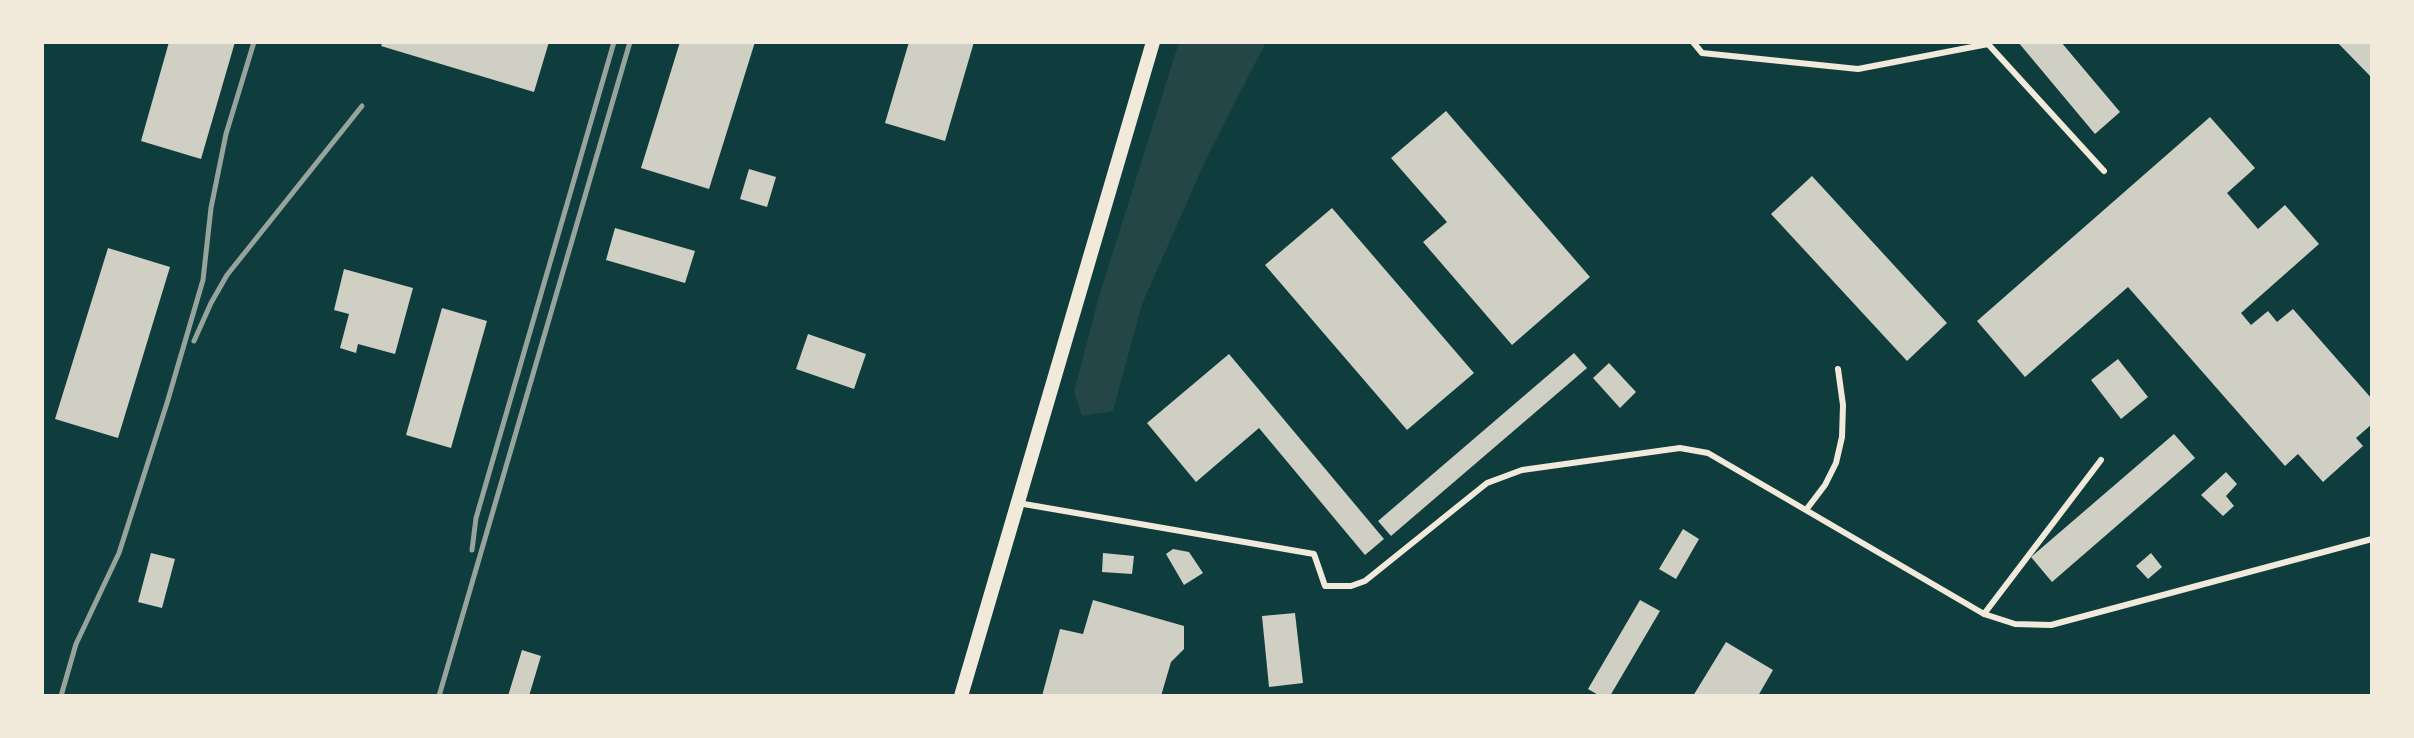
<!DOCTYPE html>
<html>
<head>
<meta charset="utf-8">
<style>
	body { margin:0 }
	#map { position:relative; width:2414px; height:738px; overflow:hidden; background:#0f3d3e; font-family:"IBM Plex Sans",sans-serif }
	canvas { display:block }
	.frame { position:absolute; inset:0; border:44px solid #f1e9da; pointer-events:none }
</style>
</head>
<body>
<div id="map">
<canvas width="2414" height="738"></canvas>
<div class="frame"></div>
</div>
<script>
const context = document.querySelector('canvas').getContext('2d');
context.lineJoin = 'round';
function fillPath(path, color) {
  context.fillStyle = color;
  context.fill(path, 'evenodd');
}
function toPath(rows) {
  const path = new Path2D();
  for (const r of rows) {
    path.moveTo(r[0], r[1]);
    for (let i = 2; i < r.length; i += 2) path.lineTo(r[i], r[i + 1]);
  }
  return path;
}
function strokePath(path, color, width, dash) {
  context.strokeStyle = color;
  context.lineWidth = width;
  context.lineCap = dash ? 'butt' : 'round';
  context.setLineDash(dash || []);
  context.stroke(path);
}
fillPath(toPath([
	[1179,42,1266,42,1207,157,1142,304,1113,411,1082,416,1074,392,1098,300]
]), '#244646');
fillPath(toPath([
	[169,42,235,42,201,159,141,141],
	[383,42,549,42,534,92,381,46],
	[680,42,755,42,709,189,641,168],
	[909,42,974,42,945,141,885,123],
	[2018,42,2061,42,2120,112,2095,134],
	[2337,42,2372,42,2372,78],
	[1446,111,1590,277,1512,345,1423,242,1447,222,1391,158],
	[2210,117,2255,168,2227,193,2258,229,2285,205,2319,244,2241,313,2251,325,2268,311,2277,322,2293,309,2372,399,2372,424,2356,438,2363,446,2323,482,2298,454,2285,466,2128,287,2025,377,1977,321],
	[749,169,776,177,767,207,740,199],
	[1812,176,1947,323,1907,361,1771,214],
	[1332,208,1474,373,1407,430,1265,265],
	[615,228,695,251,685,283,606,260],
	[108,248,170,267,118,438,55,419],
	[344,269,413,288,395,354,358,344,356,353,340,348,349,314,334,310],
	[442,308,487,321,451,448,406,435],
	[808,334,866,354,854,389,796,369],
	[1574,353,1587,368,1391,536,1378,521],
	[1229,354,1384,539,1365,555,1259,428,1196,482,1147,423],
	[2118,359,2148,397,2121,419,2091,380],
	[1609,363,1636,392,1620,408,1593,378],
	[2174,434,2195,458,2052,582,2031,557],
	[2226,472,2237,484,2226,496,2234,506,2223,516,2201,495],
	[1683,529,1699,539,1676,579,1659,569],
	[1173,549,1189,552,1203,573,1184,585,1166,554],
	[151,553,175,559,162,608,138,602],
	[1103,553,1134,556,1132,574,1102,572],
	[2151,553,2162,567,2148,579,2136,566],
	[1093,600,1184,626,1184,649,1171,662,1161,696,1042,696,1060,629,1083,634],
	[1640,600,1660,611,1610,696,1600,696,1588,689],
	[1295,613,1303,683,1269,687,1262,616],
	[1726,642,1773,670,1758,696,1693,696],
	[522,650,541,656,529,696,508,696]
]), '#cfcfc3');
strokePath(toPath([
	[1693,42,1702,53,1858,69,1988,44,2104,171],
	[1018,503,1314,554,1325,586,1351,586,1365,581,1487,483,1522,470,1680,448,1708,453,1984,614,2015,624,2051,625,2372,539],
	[1806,510,1825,485,1836,463,1842,437,1843,405,1838,369],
	[1984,614,2101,460]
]), '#f1e9da', 6);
strokePath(toPath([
	[961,696,1153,42]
]), '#f1e9da', 14);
strokePath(toPath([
	[194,341,211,303,227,275,362,106],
	[472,550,476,518,614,42],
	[61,696,76,644,119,553,167,403,203,280,211,208,226,134,254,42],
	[439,696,630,42]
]), '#97a49c', 5);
</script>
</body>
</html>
